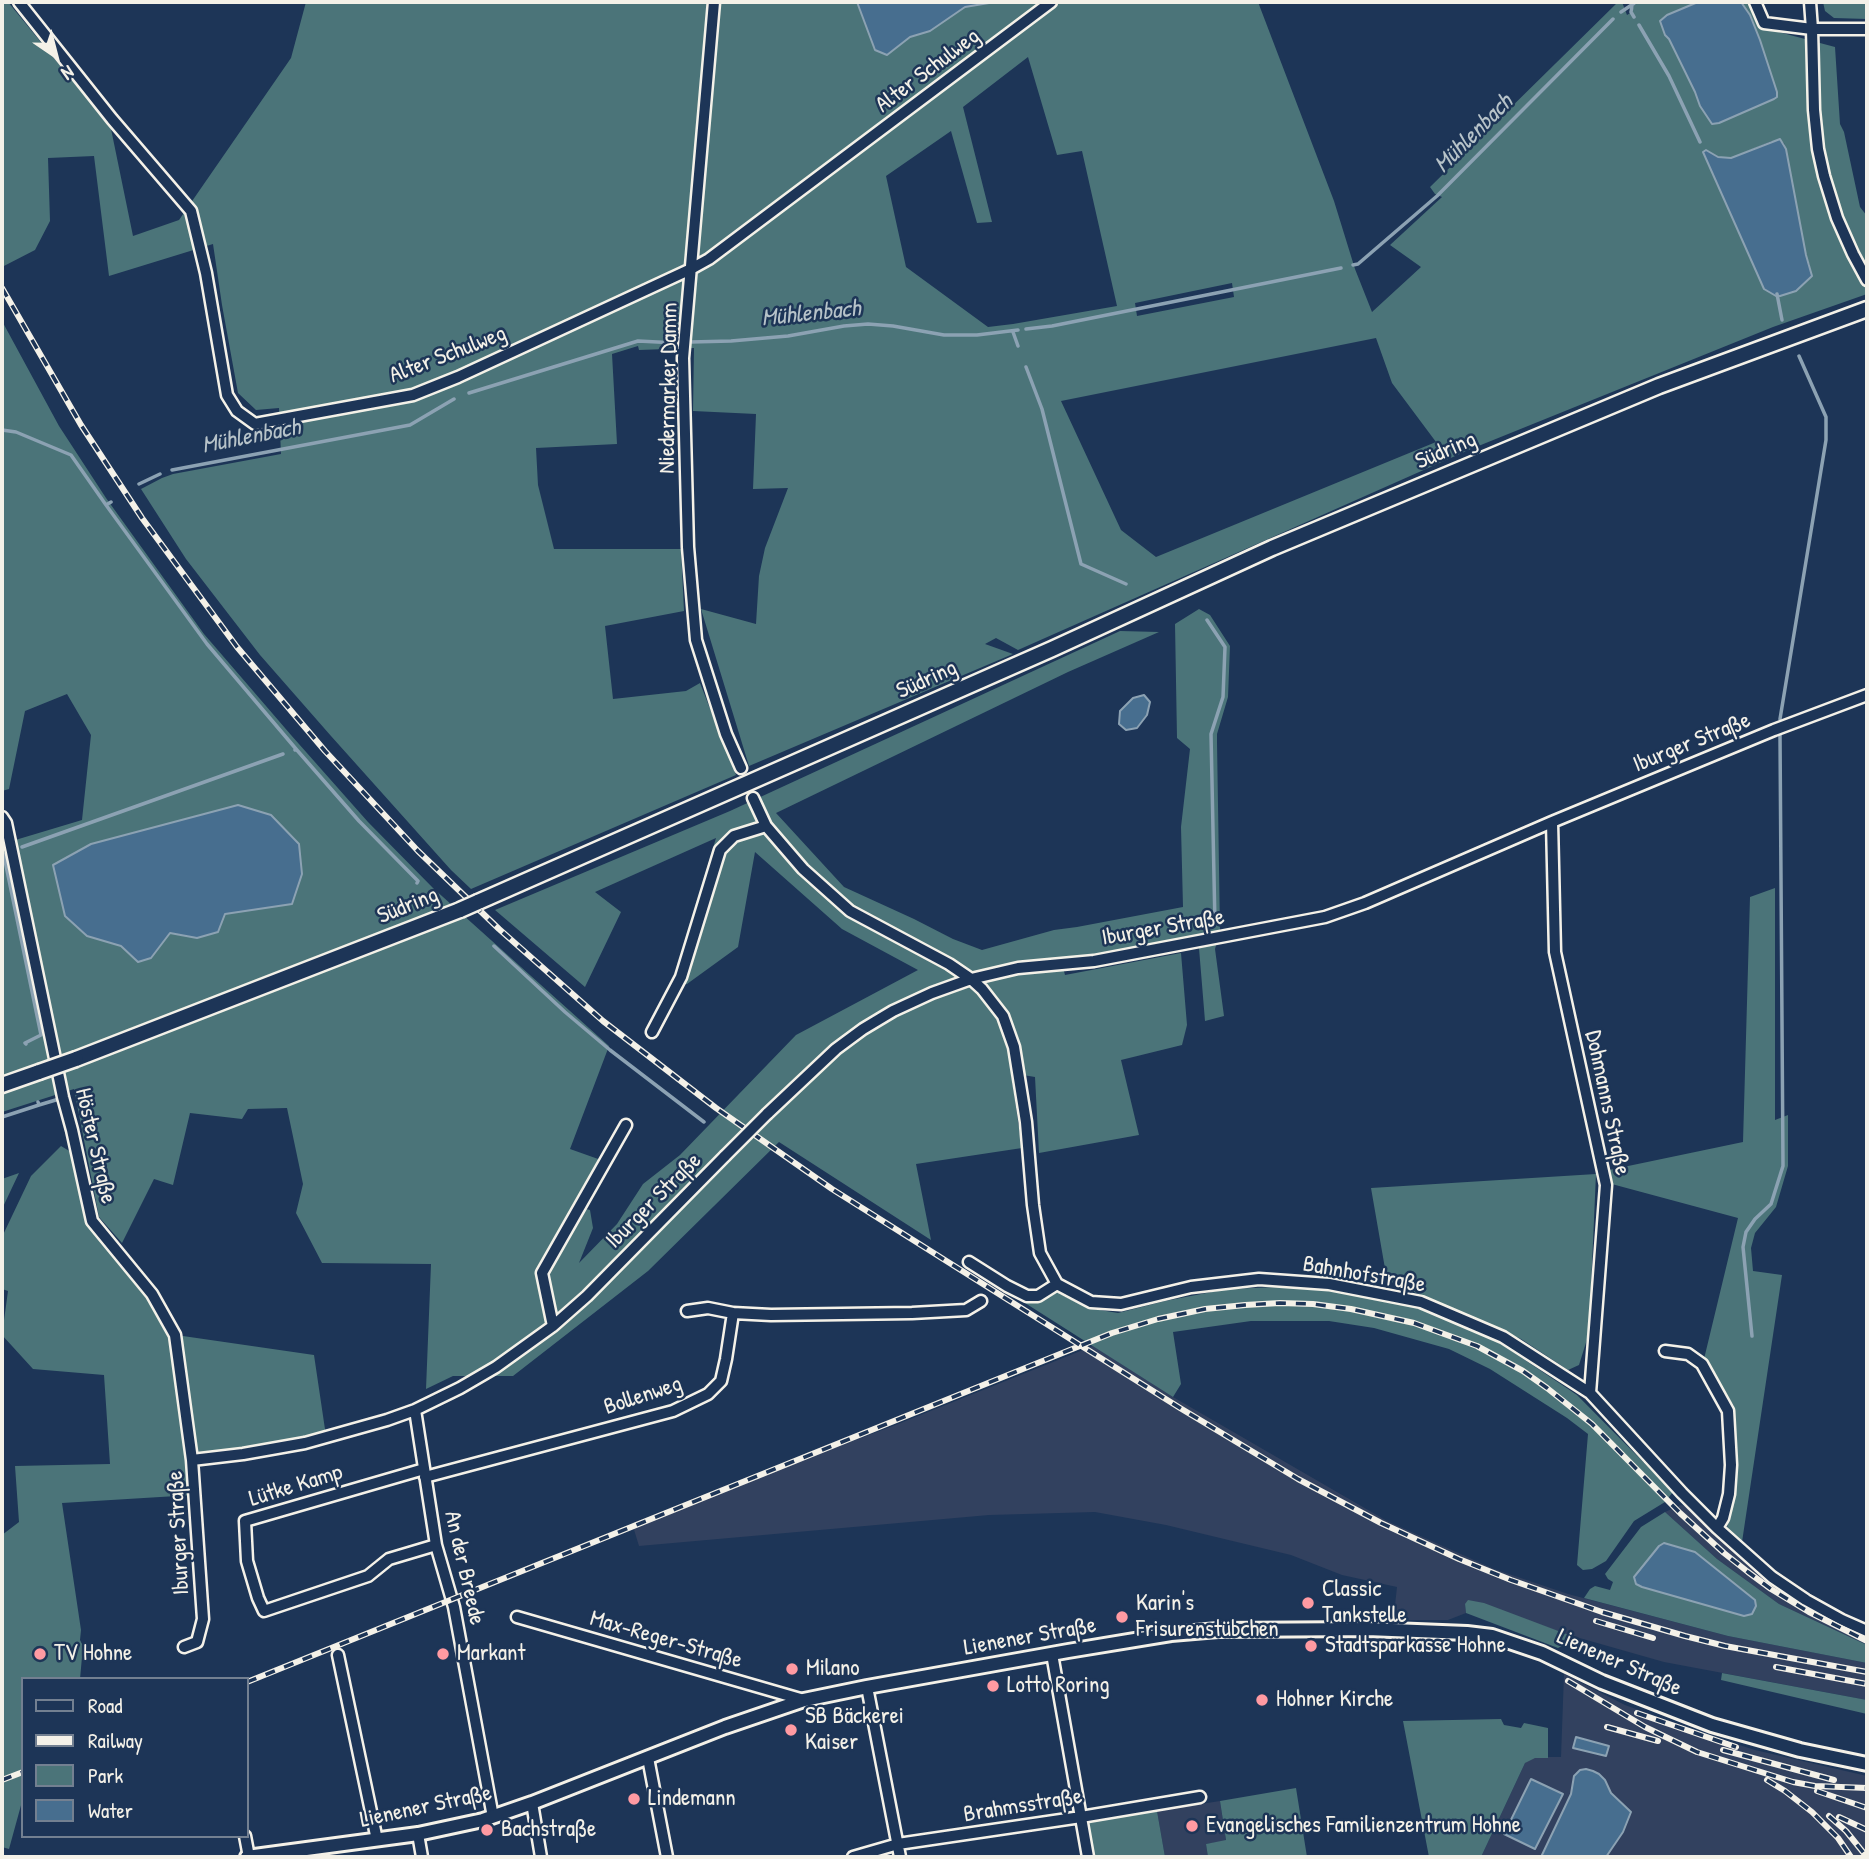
<!DOCTYPE html>
<html>
<head>
<meta charset="utf-8">
<style>
	body { margin:0 }
	#map { position:relative; width:1869px; height:1859px; overflow:hidden; background:#1d3557; font-family:"Patrick Hand",sans-serif }
	canvas { display:block }
	.frame { position:absolute; inset:0; border:4px solid #f4f1e8; pointer-events:none }
	.legend { position:absolute; left:21px; top:1677px; width:228px; height:161px; box-sizing:border-box; background:#1d3557; border:2px solid #738091; margin:0; padding:9px 12px; list-style:none; font-size:21px; color:#f4f1e8 }
	.legend li { display:flex; align-items:center; gap:14px; height:35px }
	.legend b { width:35px; border:2px solid #738091 }
	.north { position:absolute; left:21px; top:21px; width:70px; height:70px; -webkit-text-stroke:5px #1d3557; paint-order:stroke; rotate:145deg; font-size:19px; font-weight:700; line-height:28px; text-align:center; color:#f4f1e8 }
	.north::after { content:''; display:block; margin:auto; width:24px; height:32px; background:#f4f1e8; clip-path:polygon(50% 0,100% 100%,50% 72%,0 100%) }
</style>
</head>
<body>
<div id="map">
<canvas width="1869" height="1859"></canvas>
<div class="frame"></div>
<ul class="legend">
<li><b style="height:9px;background:#1d3557"></b>Road</li>
<li><b style="height:9px;background:#f4f1e8"></b>Railway</li>
<li><b style="height:19px;background:#4b7479"></b>Park</li>
<li><b style="height:19px;background:#476e8f"></b>Water</li>
</ul>
<div class="north">N</div>
</div>
<script>
const context = document.querySelector('canvas').getContext('2d');
context.lineJoin = 'round';
function fillPath(path, color) {
  context.fillStyle = color;
  context.fill(path, 'evenodd');
}
function toPath(rows) {
  const path = new Path2D();
  for (const r of rows) {
    path.moveTo(r[0], r[1]);
    for (let i = 2; i < r.length; i += 2) path.lineTo(r[i], r[i + 1]);
  }
  return path;
}
function strokePath(path, color, width, dash) {
  context.strokeStyle = color;
  context.lineWidth = width;
  context.lineCap = dash ? 'butt' : 'round';
  context.setLineDash(dash || []);
  context.stroke(path);
}
function write(font, color, halo, rows, align = 'center') {
  context.font = font + ' "Patrick Hand",sans-serif';
  context.lineWidth = 5;
  context.setLineDash([]);
  context.textBaseline = 'middle';
  context.strokeStyle = halo;
  context.fillStyle = color;
  for (const [text, x, y, turn = 0] of rows) {
    context.save();
    context.translate(x, y);
    context.rotate((+turn || 0) * Math.PI / 180);
    context.textAlign = isNaN(turn) ? turn : align;
    if (halo) context.strokeText(text, 0, 0);
    context.fillText(text, 0, 0);
    context.restore();
  }
}
fillPath(toPath([
	[1093,1346,1173,1397,1387,1521,1494,1569,1568,1594,1728,1636,1867,1663,1867,1700,1664,1662,1569,1635,1526,1620,1465,1604,1466,1613,1448,1620,1408,1620,1394,1614,1397,1587,1342,1575,1291,1555,1166,1525,1095,1512,989,1515,639,1546,632,1523,893,1426],
	[1681,1505,1685,1506,1715,1535,1770,1582,1802,1603,1867,1637,1867,1645,1779,1604,1717,1559,1665,1512],
	[1564,1674,1625,1705,1711,1736,1755,1750,1867,1776,1867,1857,1481,1857,1525,1763,1529,1759,1540,1757,1561,1757],
	[1220,1801,1226,1841,1206,1844,1208,1857,1165,1857,1157,1811]
]), '#32415f');
fillPath(toPath([
	[2,2,8,2,99,113,110,124,133,236,179,220,291,58,306,2,857,2,875,50,887,55,910,37,930,31,965,7,995,2,1258,2,1334,201,1355,269,1372,312,1421,267,1390,245,1442,197,1435,194,1430,187,1618,2,1622,2,1627,15,1632,12,1634,5,1641,2,1698,2,1667,15,1662,28,1669,39,1695,92,1700,106,1714,124,1774,99,1777,92,1760,40,1750,15,1741,2,1751,2,1760,27,1835,47,1840,124,1844,132,1860,207,1867,216,1867,294,1773,327,1471,449,1018,650,996,638,985,644,1013,654,749,766,701,609,756,624,759,576,765,548,788,488,753,489,756,414,693,411,694,348,639,350,638,346,612,354,617,444,536,448,538,485,554,549,681,549,684,611,605,626,613,699,686,691,700,683,736,775,471,889,451,870,331,736,260,655,186,559,141,489,162,478,173,474,281,454,279,408,256,410,238,393,222,305,213,244,109,276,94,156,48,158,50,221,35,250,2,267],
	[1028,57,1057,155,1082,151,1117,306,1013,324,988,327,906,267,886,176,951,131,977,223,992,222,963,107],
	[1772,141,1784,143,1806,255,1810,266,1796,291,1780,296,1776,296,1773,293,1706,151,1718,157,1731,158],
	[1232,283,1234,297,1137,316,1135,303],
	[1376,338,1392,383,1436,442,1156,557,1121,530,1061,401],
	[1823,2,1867,2,1867,19,1834,18,1825,11],
	[2,321,59,426,106,498,204,634,291,735,368,822,433,888,609,1046,570,1149,601,1160,575,1206,590,1210,593,1228,579,1263,617,1224,643,1184,680,1155,796,1035,918,970,842,929,755,852,738,947,687,984,672,985,716,838,595,892,621,912,585,987,495,910,730,811,1120,631,1159,632,1068,672,776,813,844,887,914,919,953,939,982,950,1054,930,1077,927,1183,907,1181,827,1190,749,1177,738,1175,624,1199,609,1210,615,1230,646,1228,697,1217,734,1217,742,1220,931,1215,949,1224,1016,1205,1021,1198,936,1105,954,1061,959,1065,975,1181,953,1187,1025,1182,1045,1121,1060,1139,1135,1039,1153,1035,1077,1011,1073,1022,1148,916,1164,931,1240,779,1142,648,1271,513,1376,453,1376,426,1389,431,1264,322,1263,296,1213,303,1184,287,1108,248,1109,242,1119,190,1113,173,1185,154,1179,122,1243,99,1217,74,1089,2,1112,2,826,49,1040,57,1036,12,841,82,820,91,735,67,694,25,711,9,789,2,791],
	[1775,888,1775,1120,1788,1115,1788,1166,1776,1207,1755,1233,1751,1248,1753,1271,1782,1275,1742,1542,1727,1528,1733,1493,1736,1464,1734,1406,1704,1359,1738,1218,1608,1183,1609,1170,1743,1142,1750,897],
	[61,1146,71,1152,88,1223,149,1297,171,1338,193,1495,62,1503,81,1630,80,1640,83,1646,80,1679,23,1679,23,1798,9,1849,2,1847,2,1535,19,1522,15,1466,110,1464,104,1375,33,1369,2,1335,8,1291,2,1289,2,1237,31,1176],
	[19,1173,2,1209,2,1179],
	[1596,1174,1589,1333,1579,1365,1568,1370,1521,1339,1387,1280,1371,1188],
	[1047,1281,1060,1294,1088,1308,1118,1313,1165,1301,1227,1289,1278,1287,1327,1290,1374,1298,1417,1308,1459,1324,1501,1344,1577,1395,1673,1492,1665,1502,1634,1521,1606,1561,1592,1569,1583,1570,1577,1565,1588,1434,1567,1418,1490,1369,1449,1349,1374,1328,1329,1321,1251,1321,1173,1332,1181,1384,1173,1397,1025,1303],
	[176,1335,314,1355,326,1436,194,1457],
	[1665,1512,1717,1559,1779,1604,1867,1645,1867,1663,1728,1636,1584,1598,1590,1589,1595,1586,1610,1590,1613,1582,1608,1579,1605,1574,1641,1527],
	[1468,1600,1484,1603,1569,1635,1564,1645,1558,1648,1466,1613,1465,1604],
	[1722,1673,1867,1700,1867,1714,1721,1680],
	[1501,1719,1504,1725,1521,1728,1524,1723,1548,1728,1548,1758,1535,1758,1525,1763,1481,1857,1429,1857,1403,1721],
	[1296,1788,1307,1857,1208,1857,1206,1844,1226,1840,1220,1801],
	[1157,1811,1165,1857,1093,1857,1087,1822]
]), '#4b7479');
const water = toPath([
	[857,2,995,2,965,7,930,31,910,37,887,55,875,50,857,2],
	[1698,2,1741,2,1750,15,1760,40,1777,92,1777,97,1774,99,1719,123,1712,124,1700,106,1695,92,1669,39,1665,35,1660,21,1667,15,1698,2],
	[1780,139,1786,149,1806,255,1812,276,1796,291,1780,296,1776,296,1764,289,1703,152,1706,150,1718,157,1731,158,1780,139],
	[1144,695,1150,702,1147,715,1137,728,1126,730,1119,724,1120,711,1133,698,1144,695],
	[238,805,271,815,299,844,302,874,292,904,225,914,218,932,197,938,170,933,151,958,138,962,121,946,87,936,65,916,53,865,91,844,238,805],
	[1664,1543,1695,1552,1755,1600,1756,1606,1752,1614,1744,1616,1642,1587,1636,1584,1634,1577,1659,1546,1664,1543],
	[1576,1737,1609,1746,1606,1756,1573,1748,1576,1737],
	[1586,1769,1593,1771,1599,1774,1605,1780,1611,1793,1631,1812,1623,1832,1606,1857,1541,1857,1571,1794,1574,1776,1580,1770,1586,1769],
	[1531,1779,1563,1794,1535,1849,1504,1834,1531,1779]
]);
fillPath(water, '#476e8f');
strokePath(water, '#8ca2b3', 2);
strokePath(toPath([
	[1632,6,1631,12,1634,17],
	[1621,12,1636,2],
	[1639,25,1669,76,1700,142],
	[1353,265,1358,264,1437,196,1613,19],
	[1777,294,1782,320],
	[1026,329,1052,326,1341,268],
	[1013,332,1018,346],
	[691,342,731,341,788,336,844,326,868,324,893,326,944,335,977,335,1018,330],
	[1026,367,1042,409,1081,564,1126,584],
	[469,393,638,341,677,343],
	[2,430,16,432,71,455,106,505,111,502],
	[172,470,410,425,454,399],
	[139,484,160,474],
	[106,505,207,644,296,749,295,750],
	[1207,620,1225,647,1223,697,1211,734,1215,925],
	[1780,719,1826,440,1826,417,1799,356],
	[296,749,359,821,418,881,417,883],
	[22,847,283,754],
	[7,852,4,856,41,1035,25,1043,26,1044],
	[494,946,565,1012,610,1050,704,1122],
	[39,1105,59,1099],
	[2,1117,39,1105,38,1102],
	[1752,1336,1743,1247,1746,1232,1755,1219,1771,1204,1783,1166,1780,735]
]), '#8ca2b3', 3.5);
const minor = toPath([
	[19,2,112,119,191,211,206,273,227,395,237,411,255,424,413,395,458,377,691,269,709,259,1051,2],
	[714,2,683,358,688,547,696,640,726,734,741,768],
	[1755,2,1764,23,1812,29,1867,29],
	[1810,2,1812,29,1814,110,1818,149,1824,176,1837,218,1853,254,1867,280],
	[753,798,766,826,803,869,850,911,949,964,971,979,982,989,1003,1016,1014,1047,1026,1122,1033,1205,1040,1253,1057,1284,1091,1302,1121,1304,1191,1287,1259,1279,1329,1284,1421,1302,1503,1337,1590,1393,1682,1493,1717,1528,1772,1577,1806,1600,1842,1620,1867,1631],
	[2,817,6,823,63,1097,72,1130,92,1221,152,1294,175,1335,192,1460,203,1619,197,1642,184,1647],
	[1552,822,1555,952,1606,1185,1590,1393],
	[652,1032,681,977,720,850,734,836,766,826],
	[767,1114,836,1049,863,1029,893,1011,932,993,971,979,1018,968,1094,961,1325,917,1365,903,1552,822,1774,730,1867,695],
	[969,1262,1007,1286,1027,1296,1038,1296,1057,1284],
	[687,1311,708,1308,733,1313],
	[553,1326,542,1273,626,1125],
	[1665,1351,1688,1354,1702,1364,1728,1411,1731,1465,1729,1494,1723,1518,1717,1528],
	[415,1410,436,1545,454,1607,493,1817],
	[192,1460,243,1454,305,1443,387,1420,415,1410,460,1388,496,1367,553,1326,587,1296,725,1156],
	[424,1469,245,1521,247,1561,258,1598,264,1611,368,1576,389,1559,436,1545],
	[425,1477,673,1411,708,1394,721,1381,726,1359,733,1313,771,1315,912,1313,966,1310,981,1301],
	[517,1617,804,1700],
	[1052,1654,1088,1857],
	[338,1655,377,1840],
	[867,1687,900,1857],
	[648,1758,667,1857],
	[532,1803,541,1857],
	[418,1834,422,1857],
	[245,1836,249,1857],
	[853,1857,898,1844,1081,1817,1200,1797]
]);
const tertiary = toPath([
	[247,1857,418,1834,483,1820,532,1803,725,1727,804,1700,867,1687,1068,1651,1171,1634,1218,1630,1367,1629,1467,1633,1492,1636,1542,1653,1602,1682,1712,1725,1800,1750,1867,1764]
]);
const secondary = toPath([
	[478,902,1052,649,1272,548,1659,386,1867,309],
	[76,1059,460,910],
	[2,1085,39,1072]
]);
strokePath(minor, '#f4f1e8', 15);
strokePath(tertiary, '#f4f1e8', 18);
strokePath(secondary, '#f4f1e8', 19);
strokePath(minor, '#1d3557', 10);
strokePath(tertiary, '#1d3557', 12);
strokePath(secondary, '#1d3557', 14);
const rail = toPath([
	[2,288,81,425,142,518,237,647,325,751,418,851,499,929,603,1021,716,1108,832,1189,1180,1408,1298,1479,1381,1523,1459,1559,1511,1580,1602,1612,1685,1636,1725,1646,1867,1672],
	[1596,1621,1653,1638],
	[1776,1667,1867,1684],
	[1568,1681,1645,1727,1697,1752,1793,1782,1815,1786,1867,1788],
	[247,1682,1112,1333,1158,1319,1205,1309,1245,1305,1280,1303,1313,1304,1351,1309,1414,1323,1477,1346,1523,1371,1547,1388,1592,1424,1680,1513,1724,1553,1748,1572,1771,1589,1809,1612,1867,1641],
	[1637,1713,1736,1747],
	[1607,1727,1658,1741],
	[1723,1750,1834,1780],
	[2,1780,23,1772],
	[1767,1780,1785,1791,1812,1812,1838,1838,1851,1857],
	[1817,1791,1867,1808],
	[1829,1816,1846,1831,1867,1857],
	[1839,1817,1867,1830]
]);
strokePath(rail, '#f4f1e8', 6);
strokePath(rail, '#1d3557', 3.5, [10]);
const minorBridge = toPath([
	[725,1156,767,1114]
]);
const secondaryBridge = toPath([
	[460,910,478,902],
	[39,1072,76,1059]
]);
strokePath(minorBridge, '#f4f1e8', 15, []);
strokePath(secondaryBridge, '#f4f1e8', 19, []);
strokePath(minorBridge, '#1d3557', 10);
strokePath(secondaryBridge, '#1d3557', 14);
for (const [x, y, r, color] of [
	[1308,1603,7,"#ff9aa2"],
	[1122,1617,7,"#ff9aa2"],
	[1311,1646,7,"#ff9aa2"],
	[40,1654,7,"#ff9aa2"],
	[443,1654,7,"#ff9aa2"],
	[792,1669,7,"#ff9aa2"],
	[993,1686,7,"#ff9aa2"],
	[1262,1700,7,"#ff9aa2"],
	[791,1730,7,"#ff9aa2"],
	[634,1799,7,"#ff9aa2"],
	[1192,1826,7,"#ff9aa2"],
	[487,1830,7,"#ff9aa2"]
]) {
  const dot = new Path2D();
  dot.arc(x, y, r, 0, 2 * Math.PI);
  context.fillStyle = color;
  context.fill(dot);
  strokePath(dot, '#1d3557', 2.5);
}
write('23px', '#f4f1e8', '#1d3557', [
	["Alter Schulweg",928,71,-37],
	["Alter Schulweg",448,355,-21],
	["Niedermarker Damm",669,388,-89],
	["Südring",1446,451,-23],
	["Südring",927,680,-24],
	["Iburger Straße",1692,743,-22],
	["Südring",408,906,-22],
	["Iburger Straße",1163,928,-10],
	["Dohmanns Straße",1607,1103,78],
	["Höster Straße",95,1146,77],
	["Iburger Straße",654,1201,-45],
	["Bahnhofstraße",1364,1275,10],
	["Bollenweg",643,1396,-18],
	["Lütke Kamp",296,1486,-17],
	["Iburger Straße",179,1533,-93],
	["An der Breede",464,1568,77],
	["Lienener Straße",1030,1637,-10],
	["Max-Reger-Straße",666,1640,16],
	["Lienener Straße",1619,1663,24],
	["Brahmsstraße",1023,1806,-9],
	["Lienener Straße",426,1807,-12]
]);
write('23px', '#f4f1e8', '#1d3557', [
	["Classic",1322,1590],
	["Tankstelle",1322,1616],
	["Karin's",1136,1604],
	["Frisurenstübchen",1136,1630],
	["Stadtsparkasse Hohne",1325,1646],
	["TV Hohne",54,1654],
	["Markant",457,1654],
	["Milano",806,1669],
	["Lotto Roring",1007,1686],
	["Hohner Kirche",1276,1700],
	["SB Bäckerei",805,1717],
	["Kaiser",805,1743],
	["Lindemann",648,1799],
	["Evangelisches Familienzentrum Hohne",1206,1826],
	["Bachstraße",501,1830]
], 'left');
write('italic 24px', '#b7c3c9', '#1d3557', [
	["Mühlenbach",1474,134,-45],
	["Mühlenbach",811,314,-6],
	["Mühlenbach",251,437,-11]
]);
</script>
</body>
</html>
